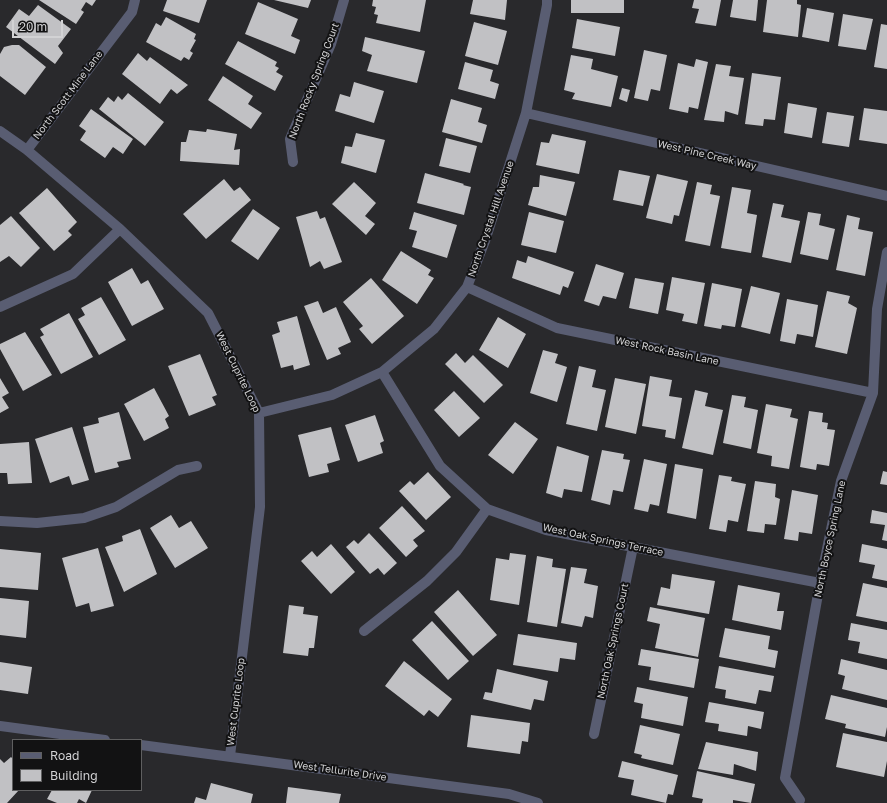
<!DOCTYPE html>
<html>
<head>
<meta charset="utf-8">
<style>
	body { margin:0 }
	#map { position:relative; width:887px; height:803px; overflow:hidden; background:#29292c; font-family:"Golos Text",sans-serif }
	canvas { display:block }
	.legend { position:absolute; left:12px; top:739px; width:130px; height:52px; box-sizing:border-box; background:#121213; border:1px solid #5f5f60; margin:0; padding:5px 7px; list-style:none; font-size:12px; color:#d2d2d4 }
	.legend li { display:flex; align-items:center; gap:8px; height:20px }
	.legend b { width:20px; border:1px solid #5f5f60 }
	.scale { position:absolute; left:12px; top:20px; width:51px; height:18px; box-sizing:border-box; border:2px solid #d2d2d4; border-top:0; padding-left:5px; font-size:12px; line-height:14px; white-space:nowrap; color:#d2d2d4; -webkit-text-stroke:3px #121213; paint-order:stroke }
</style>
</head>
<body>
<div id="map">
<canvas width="887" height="803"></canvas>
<ul class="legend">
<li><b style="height:5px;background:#595d72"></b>Road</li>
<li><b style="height:11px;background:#c1c1c4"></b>Building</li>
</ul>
<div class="scale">20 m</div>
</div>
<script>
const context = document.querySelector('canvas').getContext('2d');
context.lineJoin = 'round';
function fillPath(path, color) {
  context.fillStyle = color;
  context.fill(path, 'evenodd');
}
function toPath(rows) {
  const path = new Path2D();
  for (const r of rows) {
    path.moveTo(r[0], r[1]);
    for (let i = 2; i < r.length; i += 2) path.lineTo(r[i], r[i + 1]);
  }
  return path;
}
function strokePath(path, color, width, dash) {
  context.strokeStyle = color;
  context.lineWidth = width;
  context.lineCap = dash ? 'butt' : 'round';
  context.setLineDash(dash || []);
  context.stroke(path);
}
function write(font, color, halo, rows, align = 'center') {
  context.font = font + ' "Golos Text",sans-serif';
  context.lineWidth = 4;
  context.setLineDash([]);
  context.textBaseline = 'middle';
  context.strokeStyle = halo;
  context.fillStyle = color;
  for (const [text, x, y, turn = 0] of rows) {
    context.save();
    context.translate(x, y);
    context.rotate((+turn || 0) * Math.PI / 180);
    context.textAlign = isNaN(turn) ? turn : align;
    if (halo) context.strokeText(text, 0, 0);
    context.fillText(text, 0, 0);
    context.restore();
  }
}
fillPath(toPath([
	[39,0,96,0,92,6,86,2,81,10,84,12,76,24],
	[167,0,207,0,199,23,163,11],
	[274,0,311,0,308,8],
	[373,0,426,0,420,32,376,23,378,15,374,14,376,7,372,6],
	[473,0,507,0,505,20,470,14],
	[571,0,624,0,624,13,571,13],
	[694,0,721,0,716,26,695,23,699,9,692,8],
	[733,0,758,0,756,21,730,17],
	[767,0,797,0,797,4,801,5,798,37,763,32],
	[258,2,298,19,291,36,300,40,295,54,245,34],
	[38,5,71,29,58,46,63,53,55,64,6,27,19,9,29,16],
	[807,8,834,13,829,42,802,37],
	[843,14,873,19,866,50,838,46],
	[166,17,196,34,194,39,196,40,190,51,193,53,189,60,184,57,181,61,146,42,156,23,161,26],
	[577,19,620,27,615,56,572,48],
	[474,22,507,31,498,65,465,56],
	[881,24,887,25,887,69,874,67],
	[365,37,425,51,417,83,367,71,372,55,362,51],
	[238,41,277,62,275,66,279,68,276,72,283,76,275,91,225,64],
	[12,45,19,45,46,67,25,95,0,76,0,54,4,47],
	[644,50,667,55,660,91,651,89,648,101,634,98],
	[138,53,147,61,150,57,188,85,177,94,171,89,160,104,122,74],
	[571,55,593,59,591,69,618,76,611,107,572,99,575,93,564,90],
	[696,59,708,62,698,109,689,107,688,113,669,109,678,63,694,67],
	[465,62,493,70,490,81,499,84,495,99,458,89],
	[716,64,731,66,729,76,744,78,738,115,725,111,724,122,704,120],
	[752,73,781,77,775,120,764,119,763,126,745,124],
	[223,76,253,96,248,104,262,113,251,129,208,100],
	[354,82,384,91,374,123,335,111,340,94,350,97],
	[622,88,630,90,627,102,619,99],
	[128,93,164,122,145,146,99,109,108,97,114,102,118,96,122,100],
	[451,99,482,108,478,122,487,125,482,143,442,132],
	[788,103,817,108,812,138,784,133],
	[864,108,887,111,887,144,859,140],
	[91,109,133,139,123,154,113,147,105,158,80,140,86,131,79,126],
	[827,112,854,116,849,147,822,143],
	[207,129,237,134,234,150,240,149,239,165,180,161,181,142,186,142,189,130,206,132],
	[356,133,385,140,376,173,341,163,345,146,352,147],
	[552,134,586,141,579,174,536,165,541,142,549,143],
	[446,138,477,146,470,173,439,166],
	[619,170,650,176,643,206,613,200],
	[425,173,464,184,463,185,471,187,464,215,417,203],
	[657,174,688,181,679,216,674,215,672,224,646,218],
	[540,175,575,182,566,216,528,205,533,187,539,187],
	[224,179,234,191,240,187,251,200,206,239,183,214],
	[354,182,376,203,365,216,375,224,366,235,332,204],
	[697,182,712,185,710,194,720,196,710,246,685,241],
	[732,187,751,190,747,213,757,215,751,253,721,248],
	[47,188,77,222,68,231,72,235,54,251,19,213],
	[773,203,784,205,781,217,800,221,791,263,762,257],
	[253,209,280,228,258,260,231,241],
	[317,211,320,219,325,217,342,262,324,269,320,261,310,267,296,217],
	[414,212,457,225,447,258,412,247,417,231,409,229],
	[529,212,564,221,556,253,521,245],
	[808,212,821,214,819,225,835,229,828,260,800,254],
	[847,215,860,218,858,229,873,232,865,276,836,270],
	[11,216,40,248,21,267,9,256,0,262,0,225],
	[401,251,431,270,428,275,434,278,417,304,382,280],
	[528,256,574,272,568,288,563,286,560,295,512,278,517,260,526,263],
	[596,264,624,273,616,299,603,296,599,306,584,301],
	[132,268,141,284,148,280,164,309,132,326,108,282],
	[672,277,705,283,697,324,682,321,684,314,666,310],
	[371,278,404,316,372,344,359,329,363,326,343,302],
	[635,278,664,283,658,314,629,308],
	[712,283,742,289,735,327,722,325,721,329,704,326],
	[751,286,780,293,770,334,741,327],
	[827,291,850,296,848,303,857,308,847,354,815,347],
	[101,297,126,340,99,355,78,319,85,315,81,308],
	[787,299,818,305,813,337,797,334,795,344,780,341],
	[318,301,323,313,336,307,351,342,338,348,341,354,327,360,304,306],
	[69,313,93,357,61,374,40,337,44,335,40,329],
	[297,316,310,365,294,370,293,365,281,368,272,335,280,332,277,322],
	[498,317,526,334,508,368,479,350],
	[25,332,52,375,23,391,0,349,0,344],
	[543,350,558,354,555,363,567,367,557,402,530,393],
	[456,353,465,363,473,355,503,385,484,403,445,364],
	[200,354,217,395,212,397,216,405,189,416,168,366],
	[579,366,596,370,592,387,606,390,597,431,566,424],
	[650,376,672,380,669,396,682,398,675,439,665,437,666,430,642,426],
	[0,378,9,393,2,397,9,408,0,413],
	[615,378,646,384,636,434,605,427],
	[154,388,169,416,165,419,169,428,144,441,124,404],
	[695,390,708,393,705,406,723,410,713,455,682,448],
	[454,391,480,418,459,437,434,410],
	[732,395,746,397,744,407,758,410,751,449,723,443],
	[766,404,792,409,790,417,798,419,789,469,771,466,772,456,757,453],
	[809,411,823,413,822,422,828,423,827,429,835,430,829,466,817,464,816,470,800,467],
	[119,412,131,459,117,462,119,467,95,473,83,427,99,423,98,418],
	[375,415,384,441,380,443,383,453,358,462,345,425],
	[515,422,538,439,513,474,488,455],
	[72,427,89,480,72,485,69,476,50,483,35,439],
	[331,427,340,460,327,464,329,472,309,477,298,435],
	[29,442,32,483,8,484,7,473,0,473,0,444],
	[557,446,589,456,582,492,564,489,562,498,546,493],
	[602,450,624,454,623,459,630,460,623,492,613,490,610,505,591,500],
	[644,459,667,464,659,506,650,504,648,512,634,509],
	[675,464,703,469,696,519,667,513],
	[883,471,887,472,887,485,880,484],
	[428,472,451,497,426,520,399,491,410,481,414,485],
	[719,475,732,477,731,481,746,484,738,522,728,520,726,532,709,529],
	[755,481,776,484,775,497,780,499,776,525,765,524,764,533,747,531],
	[792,490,818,495,812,534,799,532,798,541,784,539],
	[402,506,425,531,413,540,418,546,406,557,379,528],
	[872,510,887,513,887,541,882,540,885,525,870,523],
	[171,515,179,528,191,521,208,548,175,568,150,528],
	[140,529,157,574,124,592,105,547,123,541,122,536],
	[369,533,397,563,384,575,378,568,370,574,346,547,354,540,358,544],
	[331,544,355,572,331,594,301,561,312,551,317,557],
	[862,544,887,549,887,581,872,578,875,565,859,562],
	[98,548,114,606,91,612,89,603,76,607,62,558],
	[0,549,41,553,38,590,0,587],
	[510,553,526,555,519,605,490,600,496,558,509,560],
	[537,556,553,559,552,567,566,569,557,627,527,622],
	[571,567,587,569,584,583,598,586,593,618,585,616,582,627,561,623],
	[672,574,715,581,709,614,657,605,661,587,670,589],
	[863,583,887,588,887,622,856,616],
	[738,585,780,593,777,611,784,611,781,630,732,620],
	[458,590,497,635,473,656,434,612],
	[0,598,29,601,26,638,0,635],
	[289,605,304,607,303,614,318,616,314,648,309,648,308,656,283,653],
	[650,607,705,618,698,657,655,648,660,624,647,621],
	[432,621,469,661,448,680,412,640],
	[851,623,887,630,887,659,858,653,860,642,848,640],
	[725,628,770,636,768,649,778,651,775,668,719,657],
	[518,634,577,643,575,660,560,658,558,672,513,665],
	[641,649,699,659,694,688,649,680,651,667,638,665],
	[841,659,887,670,887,700,842,689,845,676,838,674],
	[404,661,452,699,438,717,429,710,424,716,385,686],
	[0,662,32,667,28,694,0,690],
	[719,666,774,676,771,692,759,690,756,704,725,698,726,690,715,688],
	[497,669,548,681,544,701,534,699,531,710,483,699,485,692,492,693],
	[637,687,688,697,683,726,641,718,643,704,634,702],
	[831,695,887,708,887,727,885,737,845,728,846,724,825,719],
	[709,702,764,712,761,729,748,726,747,736,718,731,719,724,705,722],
	[471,715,530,723,528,742,522,741,520,754,467,747],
	[640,725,680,734,673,765,641,758,642,755,634,753],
	[843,733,887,742,887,761,884,777,836,767],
	[706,742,758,752,756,771,734,764,733,775,698,769],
	[11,757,13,759,13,790,19,790,7,803,0,803,0,759,4,763],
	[622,761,678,775,673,795,668,794,666,803,631,795,634,780,618,777],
	[697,771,755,784,751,803,733,800,733,803,702,803,703,799,692,797],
	[211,783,253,794,251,803,194,803,196,797,206,800],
	[288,787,341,794,339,803,286,803],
	[52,790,92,790,86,803,79,799,77,803,57,803,47,799]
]), '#c1c1c4');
strokePath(toPath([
	[526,113,887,196],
	[0,131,27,150,120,229,208,313,259,413,260,507,230,756],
	[27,150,132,12,135,0],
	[293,162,290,139,331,44,344,0],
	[467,287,557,328,873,393],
	[0,307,73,274,120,229],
	[382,372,440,466,487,509,546,530,633,547,820,583],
	[259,413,332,395,382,372,434,329,467,287,485,241,526,113,547,5,547,0],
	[0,521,37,523,84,518,116,507,178,470,197,466],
	[364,631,427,581,456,552,487,509],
	[0,726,105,740],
	[594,734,633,547],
	[141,745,509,794,538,803],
	[800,800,785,778,820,583,841,481,873,393,877,309,887,252]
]), '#595d72', 10);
write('10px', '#d2d2d4', '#121213', [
	["North Rocky Spring Court",314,81,-69],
	["North Scott Mine Lane",68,95,-53],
	["West Pine Creek Way",707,155,13],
	["North Crystal Hill Avenue",491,219,-71],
	["West Rock Basin Lane",667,351,12],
	["West Cuprite Loop",238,372,64],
	["North Boyce Spring Lane",830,539,-78],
	["West Oak Springs Terrace",603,540,12],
	["North Oak Springs Court",613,641,-78],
	["West Cuprite Loop",236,702,-83],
	["West Tellurite Drive",340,771,8]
]);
</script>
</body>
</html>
